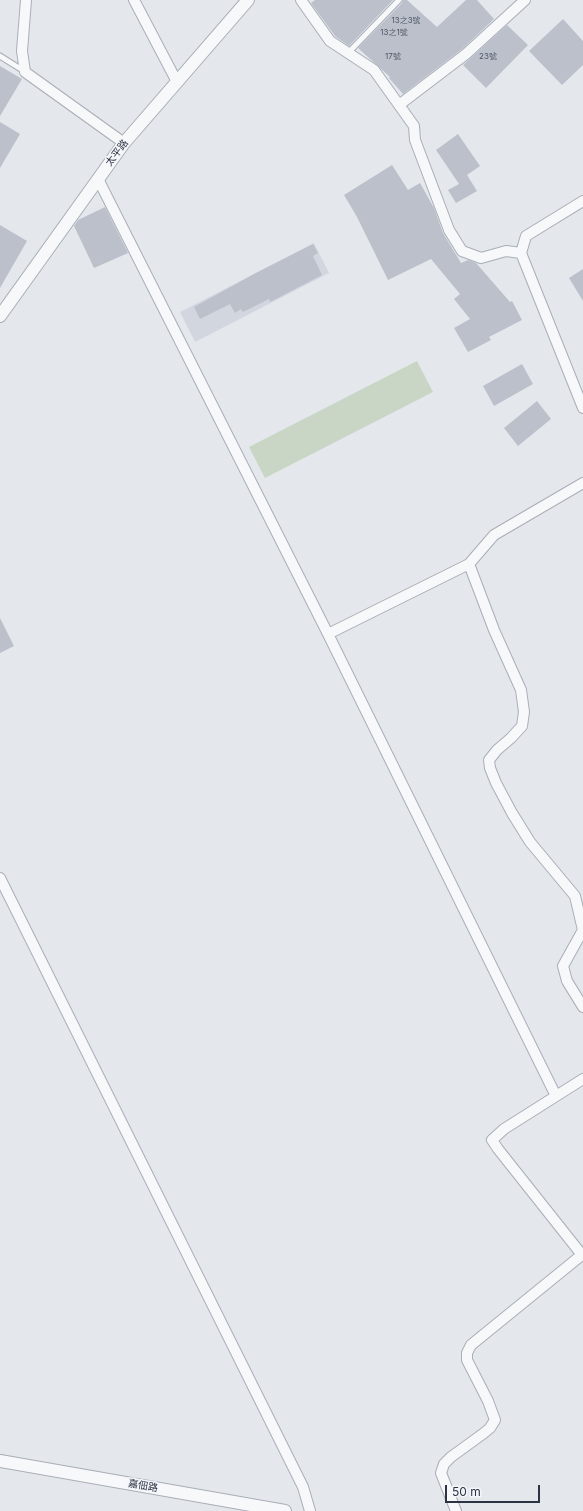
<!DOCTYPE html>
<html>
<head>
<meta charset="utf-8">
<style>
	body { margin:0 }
	#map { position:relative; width:583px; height:1511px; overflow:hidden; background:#e4e7ec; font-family:Inter,sans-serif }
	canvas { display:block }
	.scale { position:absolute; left:445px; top:1485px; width:95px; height:18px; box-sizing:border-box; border:2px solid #2b3445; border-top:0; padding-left:5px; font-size:12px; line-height:14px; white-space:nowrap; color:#2b3445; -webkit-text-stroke:3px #f4f6f9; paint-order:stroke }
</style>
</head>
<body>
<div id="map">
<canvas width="583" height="1511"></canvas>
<div class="scale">50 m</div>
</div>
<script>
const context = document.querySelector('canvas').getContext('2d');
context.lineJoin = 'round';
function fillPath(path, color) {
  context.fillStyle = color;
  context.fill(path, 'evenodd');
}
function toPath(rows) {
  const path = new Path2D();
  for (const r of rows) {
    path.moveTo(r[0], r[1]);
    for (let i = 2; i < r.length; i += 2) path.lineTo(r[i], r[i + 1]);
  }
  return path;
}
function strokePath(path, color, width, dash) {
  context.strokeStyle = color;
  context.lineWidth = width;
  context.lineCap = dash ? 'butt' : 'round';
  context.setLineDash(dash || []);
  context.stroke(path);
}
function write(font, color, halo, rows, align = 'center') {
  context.font = font + ' Inter,"Noto Sans TC",sans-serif';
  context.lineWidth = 3;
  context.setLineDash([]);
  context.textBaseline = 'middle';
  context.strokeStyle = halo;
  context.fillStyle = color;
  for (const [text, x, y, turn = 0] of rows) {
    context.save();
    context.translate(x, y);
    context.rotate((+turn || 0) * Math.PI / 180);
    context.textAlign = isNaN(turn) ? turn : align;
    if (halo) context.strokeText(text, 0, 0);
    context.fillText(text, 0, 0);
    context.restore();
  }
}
fillPath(toPath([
	[314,243,329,273,195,342,180,312]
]), '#d2d6de');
fillPath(toPath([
	[417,361,433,392,265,478,249,447]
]), '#c9d6c5');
fillPath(toPath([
	[315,0,393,0,349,46,335,36,311,3],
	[403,0,407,0,437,27,466,0,477,0,494,19,462,49,403,94,389,78,390,77,358,48,402,3],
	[563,19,583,41,583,65,562,85,529,51],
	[507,25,528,45,486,88,463,65],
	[0,66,22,79,0,116],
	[0,122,20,134,0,168],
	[458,134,480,166,467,175,477,191,456,203,448,190,459,184,436,150],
	[392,165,408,190,420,183,434,208,443,233,461,263,468,260,476,263,510,302,512,301,522,320,489,337,491,340,468,352,454,328,470,319,454,299,460,294,431,259,388,280,357,217,344,195],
	[105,207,128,253,94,268,74,226,78,220],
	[0,225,27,241,0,288],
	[313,244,318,253,313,256,322,275,270,302,269,299,243,312,241,309,235,313,230,304,200,319,194,307,256,273],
	[583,269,583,301,569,278],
	[522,364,533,384,494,406,483,386],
	[537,401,551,419,518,446,504,428],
	[0,618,14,646,0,653]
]), '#bbc0ca');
const service = toPath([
	[349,52,399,0],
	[0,56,24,71]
]);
const minor = toPath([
	[26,0,22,51,25,72,124,143],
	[134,0,177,82],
	[301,0,330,41,374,70,414,126,415,140,449,230,462,251,481,258,506,251,521,253,583,408],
	[399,105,466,54,525,0],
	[98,179,328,634,556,1096],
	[521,253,526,236,583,201],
	[469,564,494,630,521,690,524,712,522,726,511,738,497,750,489,760,490,768,496,783,512,813,530,842,575,896,583,930,563,966,567,981,583,1007],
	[328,634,469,564,494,535,583,483],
	[0,878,303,1487,310,1511],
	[582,1255,498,1149,492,1140,504,1129,583,1079],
	[456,1511,441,1473,444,1464,451,1457,484,1433,490,1428,495,1420,488,1401,467,1360,467,1353,471,1345,583,1254]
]);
const tertiary = toPath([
	[0,316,124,143,248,0],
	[0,1461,285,1511]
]);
strokePath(service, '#a9aeb7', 7);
strokePath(minor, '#a9aeb7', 12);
strokePath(tertiary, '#a9aeb7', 14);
strokePath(service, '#f7f8fa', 5);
strokePath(minor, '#f7f8fa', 10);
strokePath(tertiary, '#f7f8fa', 12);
write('8px', '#4f5766', null, [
	["13之3號",406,21],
	["13之1號",394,33],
	["17號",393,57],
	["23號",488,57]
]);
write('10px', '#2b3445', '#f4f6f9', [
	["太平路",117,153,-53],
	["嘉佃路",143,1486,10]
]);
</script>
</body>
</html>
